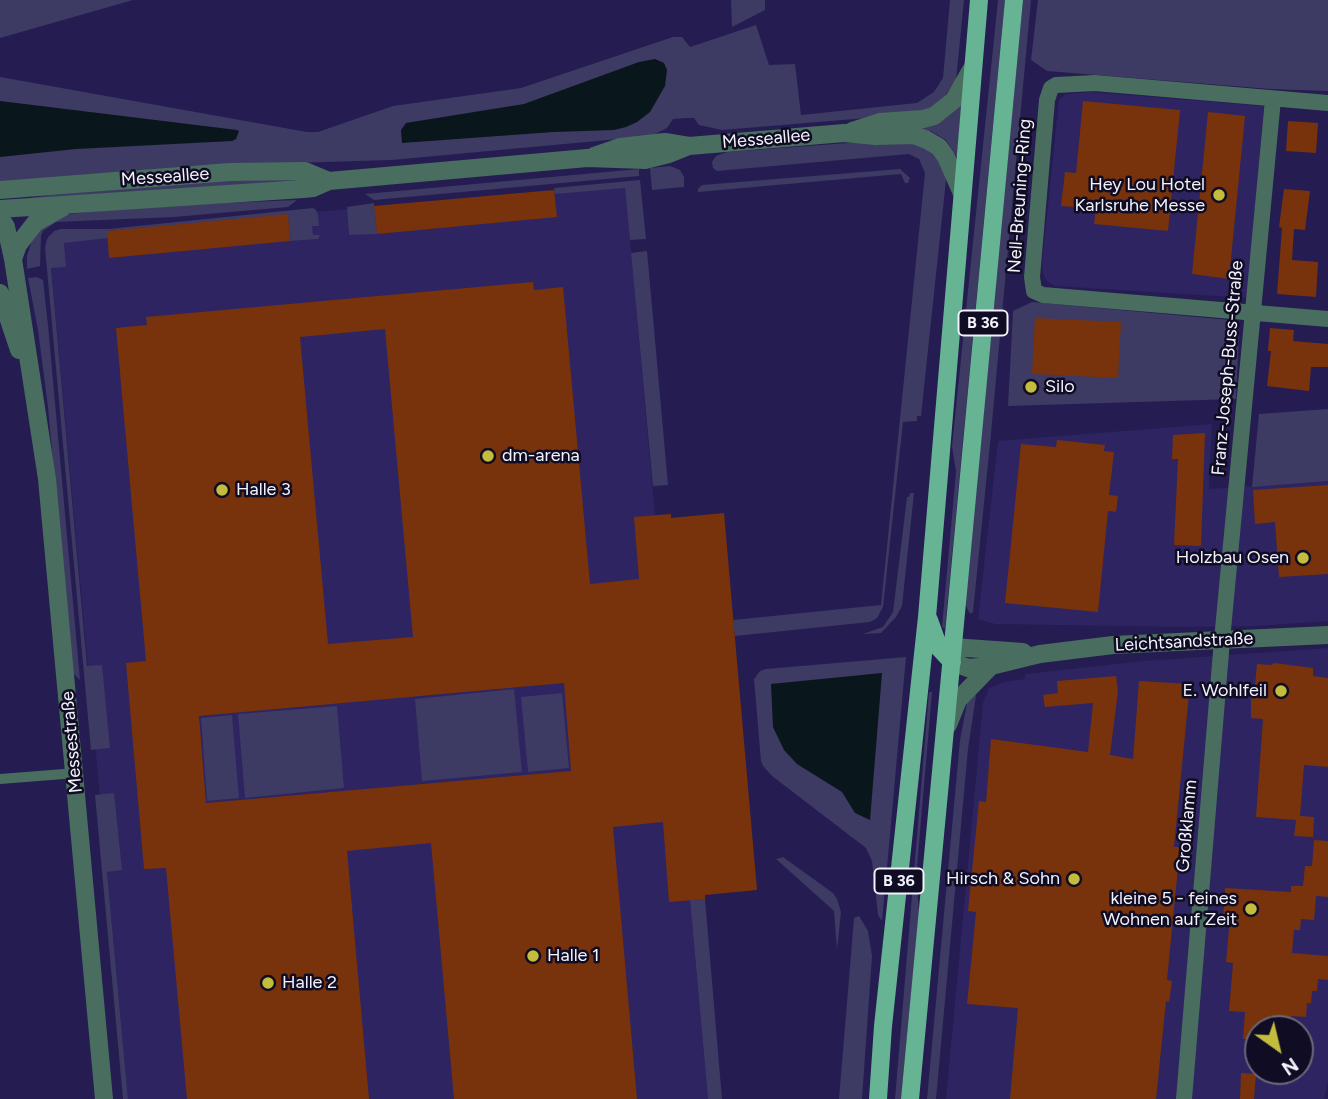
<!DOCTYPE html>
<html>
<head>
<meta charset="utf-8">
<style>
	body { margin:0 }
	#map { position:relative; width:1328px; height:1099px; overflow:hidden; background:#251c52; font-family:Figtree,sans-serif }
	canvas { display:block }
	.north { position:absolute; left:1244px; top:1015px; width:70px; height:70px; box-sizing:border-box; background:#0f0c23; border:2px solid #6a6879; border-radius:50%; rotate:146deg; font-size:19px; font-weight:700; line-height:28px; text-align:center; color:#f2f2fa }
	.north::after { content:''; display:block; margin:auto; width:24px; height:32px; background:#c4bc3d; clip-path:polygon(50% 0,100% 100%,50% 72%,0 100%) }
</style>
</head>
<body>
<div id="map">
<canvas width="1328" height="1099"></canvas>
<div class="north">N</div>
</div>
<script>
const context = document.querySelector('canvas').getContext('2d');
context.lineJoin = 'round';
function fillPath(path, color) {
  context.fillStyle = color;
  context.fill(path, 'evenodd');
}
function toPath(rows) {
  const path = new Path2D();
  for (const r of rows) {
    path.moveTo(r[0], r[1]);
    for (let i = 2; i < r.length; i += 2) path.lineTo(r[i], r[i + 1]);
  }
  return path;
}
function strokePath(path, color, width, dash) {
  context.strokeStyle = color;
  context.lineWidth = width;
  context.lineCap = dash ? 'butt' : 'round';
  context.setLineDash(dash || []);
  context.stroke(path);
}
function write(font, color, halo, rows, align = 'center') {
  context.font = font + ' Figtree,sans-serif';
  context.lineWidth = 5;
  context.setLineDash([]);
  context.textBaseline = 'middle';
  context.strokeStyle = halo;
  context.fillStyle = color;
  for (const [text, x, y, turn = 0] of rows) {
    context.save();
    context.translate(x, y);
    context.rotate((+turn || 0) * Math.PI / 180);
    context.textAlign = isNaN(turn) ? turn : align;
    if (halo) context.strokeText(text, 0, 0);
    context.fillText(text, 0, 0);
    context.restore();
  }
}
fillPath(toPath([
	[1091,92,1264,106,1247,298,1055,286,1047,281,1043,274,1042,263,1059,100,1066,94],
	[625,185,655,515,671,514,705,899,690,901,708,1099,128,1099,48,235],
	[1212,424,1209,489,1328,481,1328,621,1257,626,1179,627,995,624,978,619,998,441],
	[1328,648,1328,1082,1324,1099,946,1099,983,703,989,688,1004,682,1025,679,1025,674,1144,661],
	[1258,1029,1300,1029,1300,1071,1258,1071]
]), '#2d2461');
fillPath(toPath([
	[0,0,133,0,0,38],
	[731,0,765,0,765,10,732,27],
	[950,0,964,0,956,80,941,102,929,109,915,114,722,130,699,125,694,118,687,118,673,119,667,128,651,136,392,160,192,166,0,183,0,77,307,132,318,132,393,106,521,88,673,37,682,37,690,47,756,25,769,65,795,64,801,115,917,103,934,92,943,78],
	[998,0,1005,0,945,629,942,627,956,472,952,446],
	[1023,0,1031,0,990,444,973,612,970,614,966,606,966,596],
	[1038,0,1328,0,1328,91,1270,89,1047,71,1031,60],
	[962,100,957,157,946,140,931,131,872,130],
	[901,139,932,151,943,169,946,180,921,416,917,416,917,421,903,422,883,607,877,618,870,622,735,636,733,620,881,605,925,173,919,159,909,154,717,171,713,168,712,162,716,156,727,152],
	[670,166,680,170,684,177,684,187,652,190,650,168],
	[639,169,639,176,374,200,365,194],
	[900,169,910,178,908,183,905,183,901,174,698,192,698,189,702,185],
	[303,177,316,180,23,199,50,195,220,180],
	[640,180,646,239,630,240,625,188,555,194,554,188],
	[297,200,288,207,174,217,56,222,43,231,41,236,40,266,27,269,27,256,33,237,38,229,59,215,151,206],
	[374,203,377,234,349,235,347,207],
	[313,208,316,210,318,215,319,226,312,226,313,235,320,235,318,239,290,241,288,215,107,231,108,238,64,243,66,267,51,268,87,666,102,665,110,748,91,750,45,248,47,239,54,231,61,229,109,229],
	[647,251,668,485,653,486,631,253],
	[37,277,43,280,48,325,80,680,74,674,71,658,48,407,38,330,28,278],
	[1032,302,1230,320,1237,325,1239,331,1236,399,1008,406,1013,311],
	[1328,409,1328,481,1252,487,1259,414],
	[910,493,914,493,902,606,896,617,881,633,863,634,883,627,893,612,907,497,909,497],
	[906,657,890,835,882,921,878,915,872,861,866,848,772,776,763,766,761,761,754,679,760,671,766,669],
	[514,689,522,772,422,781,415,699],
	[929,692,932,692,916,879,919,912,901,1099,895,1099],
	[974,692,976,696,968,749,936,1099,927,1099,960,740,967,703],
	[562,693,569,768,528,772,521,697],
	[337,706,344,788,245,798,238,714],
	[232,715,239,798,207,801,201,718],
	[114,793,122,870,107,872,128,1099,123,1099,95,795],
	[783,857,833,893,837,899,841,912,837,950,834,911,776,859],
	[705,899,722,1099,708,1099,690,900],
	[859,916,868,931,872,956,862,1099,839,1099,854,918]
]), '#3d3a63');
fillPath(toPath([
	[655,59,664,63,667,70,665,86,650,112,637,122,626,127,614,130,553,132,402,143,401,130,406,123,524,104,639,62],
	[0,101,237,130,239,131,236,139,232,141,76,149,0,157],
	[882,673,870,820,855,813,842,792,797,764,784,750,773,727,771,684]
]), '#09161c');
fillPath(toPath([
	[1083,101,1180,110,1168,231,1094,224,1096,209,1061,206,1065,172,1076,173],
	[1208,112,1245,116,1229,279,1192,274],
	[1288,121,1318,123,1316,153,1286,151],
	[1284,189,1310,191,1305,230,1294,229,1292,260,1318,262,1316,297,1277,294,1282,228,1279,227],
	[554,190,557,217,377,234,374,206],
	[288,214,290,241,109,258,107,231],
	[533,282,534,290,563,287,590,584,639,579,634,517,671,514,671,518,724,513,757,890,705,895,705,899,669,902,663,822,613,827,637,1099,454,1099,431,843,347,851,369,1099,187,1099,166,868,144,869,126,663,146,661,116,328,147,325,146,317],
	[385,329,413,637,328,644,300,337],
	[564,683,571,771,206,803,199,716],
	[1035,318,1121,322,1118,378,1032,374],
	[1270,328,1294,330,1293,341,1328,344,1328,367,1311,367,1309,391,1267,386,1271,351,1268,351],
	[1205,433,1201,546,1174,545,1178,459,1172,459,1173,435],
	[1057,440,1105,445,1104,451,1114,452,1109,495,1118,496,1116,512,1108,511,1098,612,1005,603,1021,444,1056,447],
	[1328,485,1328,574,1279,577,1275,522,1255,524,1253,490],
	[1274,663,1313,668,1313,676,1328,678,1328,767,1304,765,1300,816,1314,817,1313,837,1294,836,1296,820,1256,817,1263,719,1251,718,1251,685,1255,685,1257,664,1271,665],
	[1116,676,1118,691,1110,755,1133,759,1139,681,1190,684,1174,847,1180,847,1167,980,1172,981,1169,1002,1166,1001,1156,1099,1010,1099,1018,1008,967,1004,976,912,968,911,979,801,986,802,991,739,1088,752,1093,703,1045,707,1043,695,1058,693,1057,681],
	[1314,840,1328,841,1328,897,1316,896,1314,920,1301,919,1300,930,1294,930,1292,953,1328,956,1328,980,1318,979,1317,991,1312,991,1311,1003,1307,1003,1306,1017,1291,1016,1290,1029,1258,1029,1258,1039,1243,1039,1245,1012,1229,1011,1233,963,1226,962,1230,918,1223,918,1225,888,1291,892,1291,886,1303,886,1305,866,1312,866],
	[1241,1073,1256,1074,1254,1099,1240,1099]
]), '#78330c');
strokePath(toPath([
	[0,779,64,774]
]), '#496d5e', 10);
strokePath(toPath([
	[1328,103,1095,83,1056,85,1051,88,1047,100,1032,277,1034,291,1043,295,1328,319],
	[1184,1099,1222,640,1273,99]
]), '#496d5e', 16);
strokePath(toPath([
	[852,131,880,122,923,119,934,116,954,100,971,70],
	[594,156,620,147,665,142,689,146,844,133,876,136,914,135,927,140,939,147,946,157,961,191],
	[0,190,230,172,305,171,329,181],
	[0,209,303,189,313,188,329,181,587,158,645,160,669,154,689,146],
	[0,217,6,227,13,259,47,479,104,1099],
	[13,259,18,245,35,223,62,208],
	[0,293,19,350],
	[953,647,1023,652],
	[952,662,968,668,991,666,1040,654,1113,645,1328,635],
	[948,725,958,700,991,666]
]), '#496d5e', 18);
strokePath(toPath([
	[929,620,939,648,952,662],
	[878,1099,883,1026,927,617,979,0],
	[910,1099,1014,0]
]), '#66b494', 18);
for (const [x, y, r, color] of [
	[1219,195,7,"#c4bc3d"],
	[1031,387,7,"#c4bc3d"],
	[488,456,7,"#c4bc3d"],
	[222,490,7,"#c4bc3d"],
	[1303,558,7,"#c4bc3d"],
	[1281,691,7,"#c4bc3d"],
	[1074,879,7,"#c4bc3d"],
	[1251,909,7,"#c4bc3d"],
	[533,956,7,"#c4bc3d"],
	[268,983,7,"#c4bc3d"]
]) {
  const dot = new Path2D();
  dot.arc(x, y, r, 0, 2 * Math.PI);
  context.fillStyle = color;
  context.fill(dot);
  strokePath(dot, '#0f0c23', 2.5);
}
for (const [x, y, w] of [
	[983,323,49],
	[899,881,49]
]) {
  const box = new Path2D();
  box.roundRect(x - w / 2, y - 12.5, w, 25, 5);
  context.fillStyle = '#0f0c23';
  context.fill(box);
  strokePath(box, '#f2f2fa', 2);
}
write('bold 16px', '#f2f2fa', null, [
	["B 36",983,323],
	["B 36",899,881]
]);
write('18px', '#f2f2fa', '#0f0c23', [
	["Messeallee",766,139,-5],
	["Messeallee",165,177,-4],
	["Nell-Breuning-Ring",1020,196,-86],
	["Franz-Joseph-Buss-Straße",1228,368,-85],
	["Leichtsandstraße",1184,642,-3],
	["Messestraße",72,742,-95],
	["Großklamm",1187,826,-85]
]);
write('18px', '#f2f2fa', '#0f0c23', [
	["Hey Lou Hotel",1205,185],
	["Karlsruhe Messe",1205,206],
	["Silo",1045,387,"left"],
	["dm-arena",502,456,"left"],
	["Halle 3",236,490,"left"],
	["Holzbau Osen",1289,558],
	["E. Wohlfeil",1267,691],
	["Hirsch & Sohn",1060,879],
	["kleine 5 - feines",1237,899],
	["Wohnen auf Zeit",1237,920],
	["Halle 1",547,956,"left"],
	["Halle 2",282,983,"left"]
], 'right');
</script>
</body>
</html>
